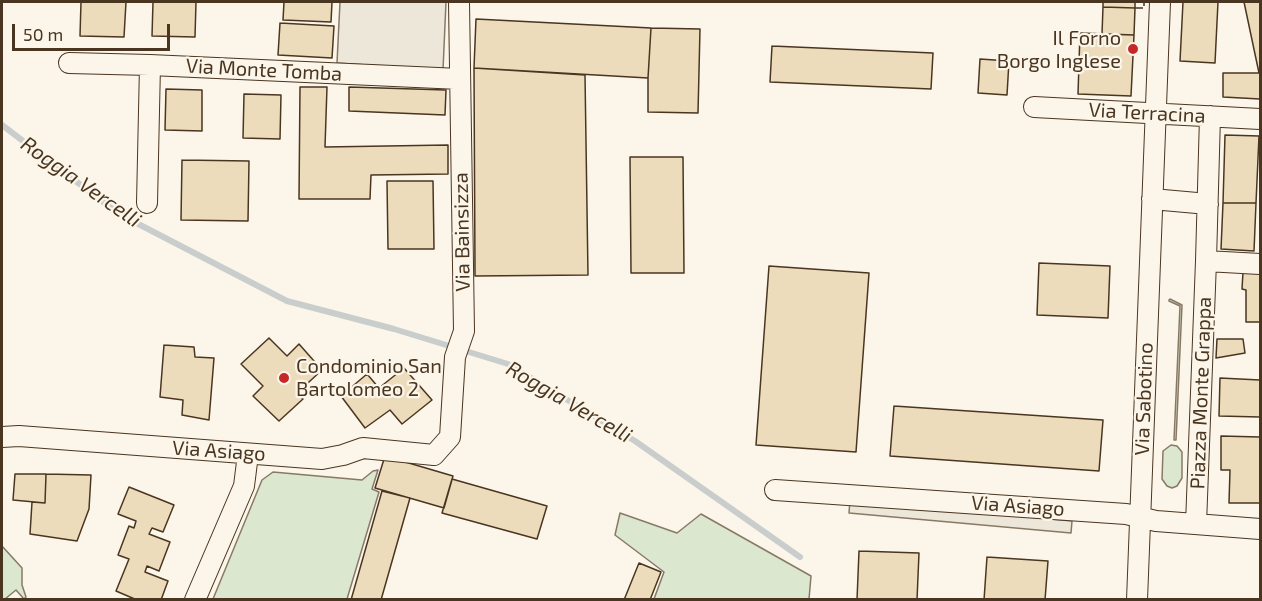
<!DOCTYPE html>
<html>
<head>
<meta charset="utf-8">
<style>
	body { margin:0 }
	#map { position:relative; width:1262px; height:601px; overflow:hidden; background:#fbf6e9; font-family:"Exo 2",sans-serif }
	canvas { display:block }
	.frame { position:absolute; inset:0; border:3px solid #4a3520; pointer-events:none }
	.scale { position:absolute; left:12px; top:24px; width:158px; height:27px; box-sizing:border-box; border:3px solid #4a3520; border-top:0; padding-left:8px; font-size:18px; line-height:21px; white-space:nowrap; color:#4a3520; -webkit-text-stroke:4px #fbf6e9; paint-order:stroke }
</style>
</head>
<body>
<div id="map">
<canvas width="1262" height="601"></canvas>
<div class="frame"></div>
<div class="scale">50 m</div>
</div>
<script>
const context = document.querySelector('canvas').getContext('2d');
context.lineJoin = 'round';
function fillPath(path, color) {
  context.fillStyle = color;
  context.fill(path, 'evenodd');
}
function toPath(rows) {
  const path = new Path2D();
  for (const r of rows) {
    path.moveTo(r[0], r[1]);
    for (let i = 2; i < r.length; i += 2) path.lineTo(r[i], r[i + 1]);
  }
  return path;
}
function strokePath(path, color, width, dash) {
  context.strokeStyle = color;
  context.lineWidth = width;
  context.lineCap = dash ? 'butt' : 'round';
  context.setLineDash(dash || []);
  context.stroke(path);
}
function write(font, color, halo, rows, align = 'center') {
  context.font = font + ' "Exo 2",sans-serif';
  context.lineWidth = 4.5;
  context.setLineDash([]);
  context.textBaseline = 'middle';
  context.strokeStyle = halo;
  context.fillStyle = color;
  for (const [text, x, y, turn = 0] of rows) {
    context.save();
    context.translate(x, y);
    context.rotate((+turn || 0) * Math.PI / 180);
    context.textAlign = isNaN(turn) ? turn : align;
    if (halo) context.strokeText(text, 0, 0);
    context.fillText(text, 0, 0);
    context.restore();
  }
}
const green = toPath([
	[1170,299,1182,305,1176,440,1174,440,1180,306,1169,301,1169,300,1170,299],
	[1171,445,1177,446,1182,452,1182,478,1177,486,1172,488,1167,486,1162,479,1163,451,1171,445],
	[378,470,372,489,379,492,347,599,213,599,262,480,273,472,362,480,373,471,378,470],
	[620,513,677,533,701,514,811,576,809,599,654,599,664,572,615,535,620,513],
	[2,546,22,568,22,585,26,597,24,599,16,590,5,599,2,599,2,546]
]);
fillPath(green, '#dce7d0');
strokePath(green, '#887966', 1.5);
const parking = toPath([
	[340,2,446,2,443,70,337,63,340,2],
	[850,500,1072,521,1071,533,849,513,850,500]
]);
fillPath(parking, '#ede7d9');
strokePath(parking, '#887966', 1.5);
strokePath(toPath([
	[2,125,119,214,287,301,394,329,508,364,635,441,800,557]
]), '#c9cecd', 6);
const building = toPath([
	[81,2,126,2,124,37,80,36,81,2],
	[153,2,196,2,195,37,152,36,153,2],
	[284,2,332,2,331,22,283,20,284,2],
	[1103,2,1135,2,1135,8,1103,7,1103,2],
	[1183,2,1218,2,1215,63,1180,61,1183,2],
	[1244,2,1260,2,1260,99,1223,97,1223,73,1259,73,1244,2],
	[1103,7,1135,8,1134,35,1102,34,1103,7],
	[476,19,651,28,648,78,474,68,476,19],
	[280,23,334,26,332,58,278,55,280,23],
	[651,28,700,29,698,113,648,112,648,78,651,28],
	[1080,33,1134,35,1131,96,1078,94,1080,33],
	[772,46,933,53,931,89,770,82,772,46],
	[980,59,1009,61,1007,95,978,93,980,59],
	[474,68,585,75,588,275,475,276,474,68],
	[300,87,327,87,325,147,448,145,448,174,371,175,370,199,299,199,300,87],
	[349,87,446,90,445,115,349,111,349,87],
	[166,89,202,90,202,131,165,130,166,89],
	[244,94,281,95,280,139,243,138,244,94],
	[1225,135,1259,136,1256,203,1223,203,1225,135],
	[630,157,683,157,684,273,631,273,630,157],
	[182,160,249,161,248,221,181,220,182,160],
	[387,181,433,181,434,249,388,249,387,181],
	[1223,203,1256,203,1254,251,1221,249,1223,203],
	[1039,263,1110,266,1108,318,1037,315,1039,263],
	[769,266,869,273,856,452,756,445,769,266],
	[1243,272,1260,273,1260,322,1246,322,1246,290,1242,289,1243,272],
	[269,338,287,356,299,344,322,370,297,393,303,399,279,421,253,396,263,386,241,364,269,338],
	[1217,339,1243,339,1245,353,1216,358,1217,339],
	[164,345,194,347,195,357,214,358,209,420,182,415,183,400,160,397,164,345],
	[404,368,432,400,402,424,390,410,365,428,341,396,367,374,379,388,404,368],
	[1220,378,1260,380,1260,417,1219,416,1220,378],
	[894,406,1103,420,1099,471,890,456,894,406],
	[1221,436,1260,437,1260,503,1229,503,1230,470,1221,470,1221,436],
	[385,456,453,476,444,508,375,488,385,456],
	[15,474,46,474,45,503,13,500,15,474],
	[46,474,91,475,89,509,77,541,30,534,32,502,45,503,46,474],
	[452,479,547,506,537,539,442,513,452,479],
	[129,487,174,505,163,532,152,528,149,534,170,542,159,571,147,566,145,572,168,581,161,600,137,600,116,591,129,559,118,555,129,526,134,528,136,521,118,514,129,487],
	[382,491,410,498,381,600,351,600,382,491],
	[859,551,919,553,917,600,857,600,859,551],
	[987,557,1048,561,1045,600,984,600,987,557],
	[639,563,661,572,650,600,624,600,639,563]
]);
fillPath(building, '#ecdcbc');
strokePath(building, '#4a3520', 1.5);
const minor = toPath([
	[69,63,150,65,460,79],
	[1034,107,1260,119],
	[1152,199,1208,204],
	[147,203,150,65],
	[1206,261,1260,264],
	[2,437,19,436,322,459,343,455,363,448,434,455,450,437,455,357,464,331,459,2],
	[775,490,1126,514,1156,521,1260,529],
	[1196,524,1206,261,1210,116],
	[195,600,244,486,248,454],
	[1137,600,1160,2]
]);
strokePath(minor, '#4a3520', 22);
strokePath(minor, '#fbf6e9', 20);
strokePath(toPath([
	[1135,8,1144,8,1144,2]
]), '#4a3520', 1.5, [8, 3]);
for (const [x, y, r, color] of [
	[1133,49,6,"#c62828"],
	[284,378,6,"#c62828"]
]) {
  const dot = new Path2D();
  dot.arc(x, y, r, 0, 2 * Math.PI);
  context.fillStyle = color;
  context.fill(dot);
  strokePath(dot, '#fbf6e9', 2);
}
write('20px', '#4a3520', '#fbf6e9', [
	["Il Forno",1121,38],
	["Borgo Inglese",1121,61],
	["Condominio San",296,366,"left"],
	["Bartolomeo 2",296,389,"left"]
], 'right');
write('20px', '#4a3520', '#fbf6e9', [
	["Via Monte Tomba",264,70,3],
	["Via Terracina",1147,113,3],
	["Via Bainsizza",462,232,-91],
	["Piazza Monte Grappa",1201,393,-88],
	["Via Sabotino",1144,399,-88],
	["Via Asiago",219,451,4],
	["Via Asiago",1018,506,4]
]);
write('italic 21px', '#4a3520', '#fbf6e9', [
	["Roggia Vercelli",81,182,35],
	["Roggia Vercelli",569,402,30]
]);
</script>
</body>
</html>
